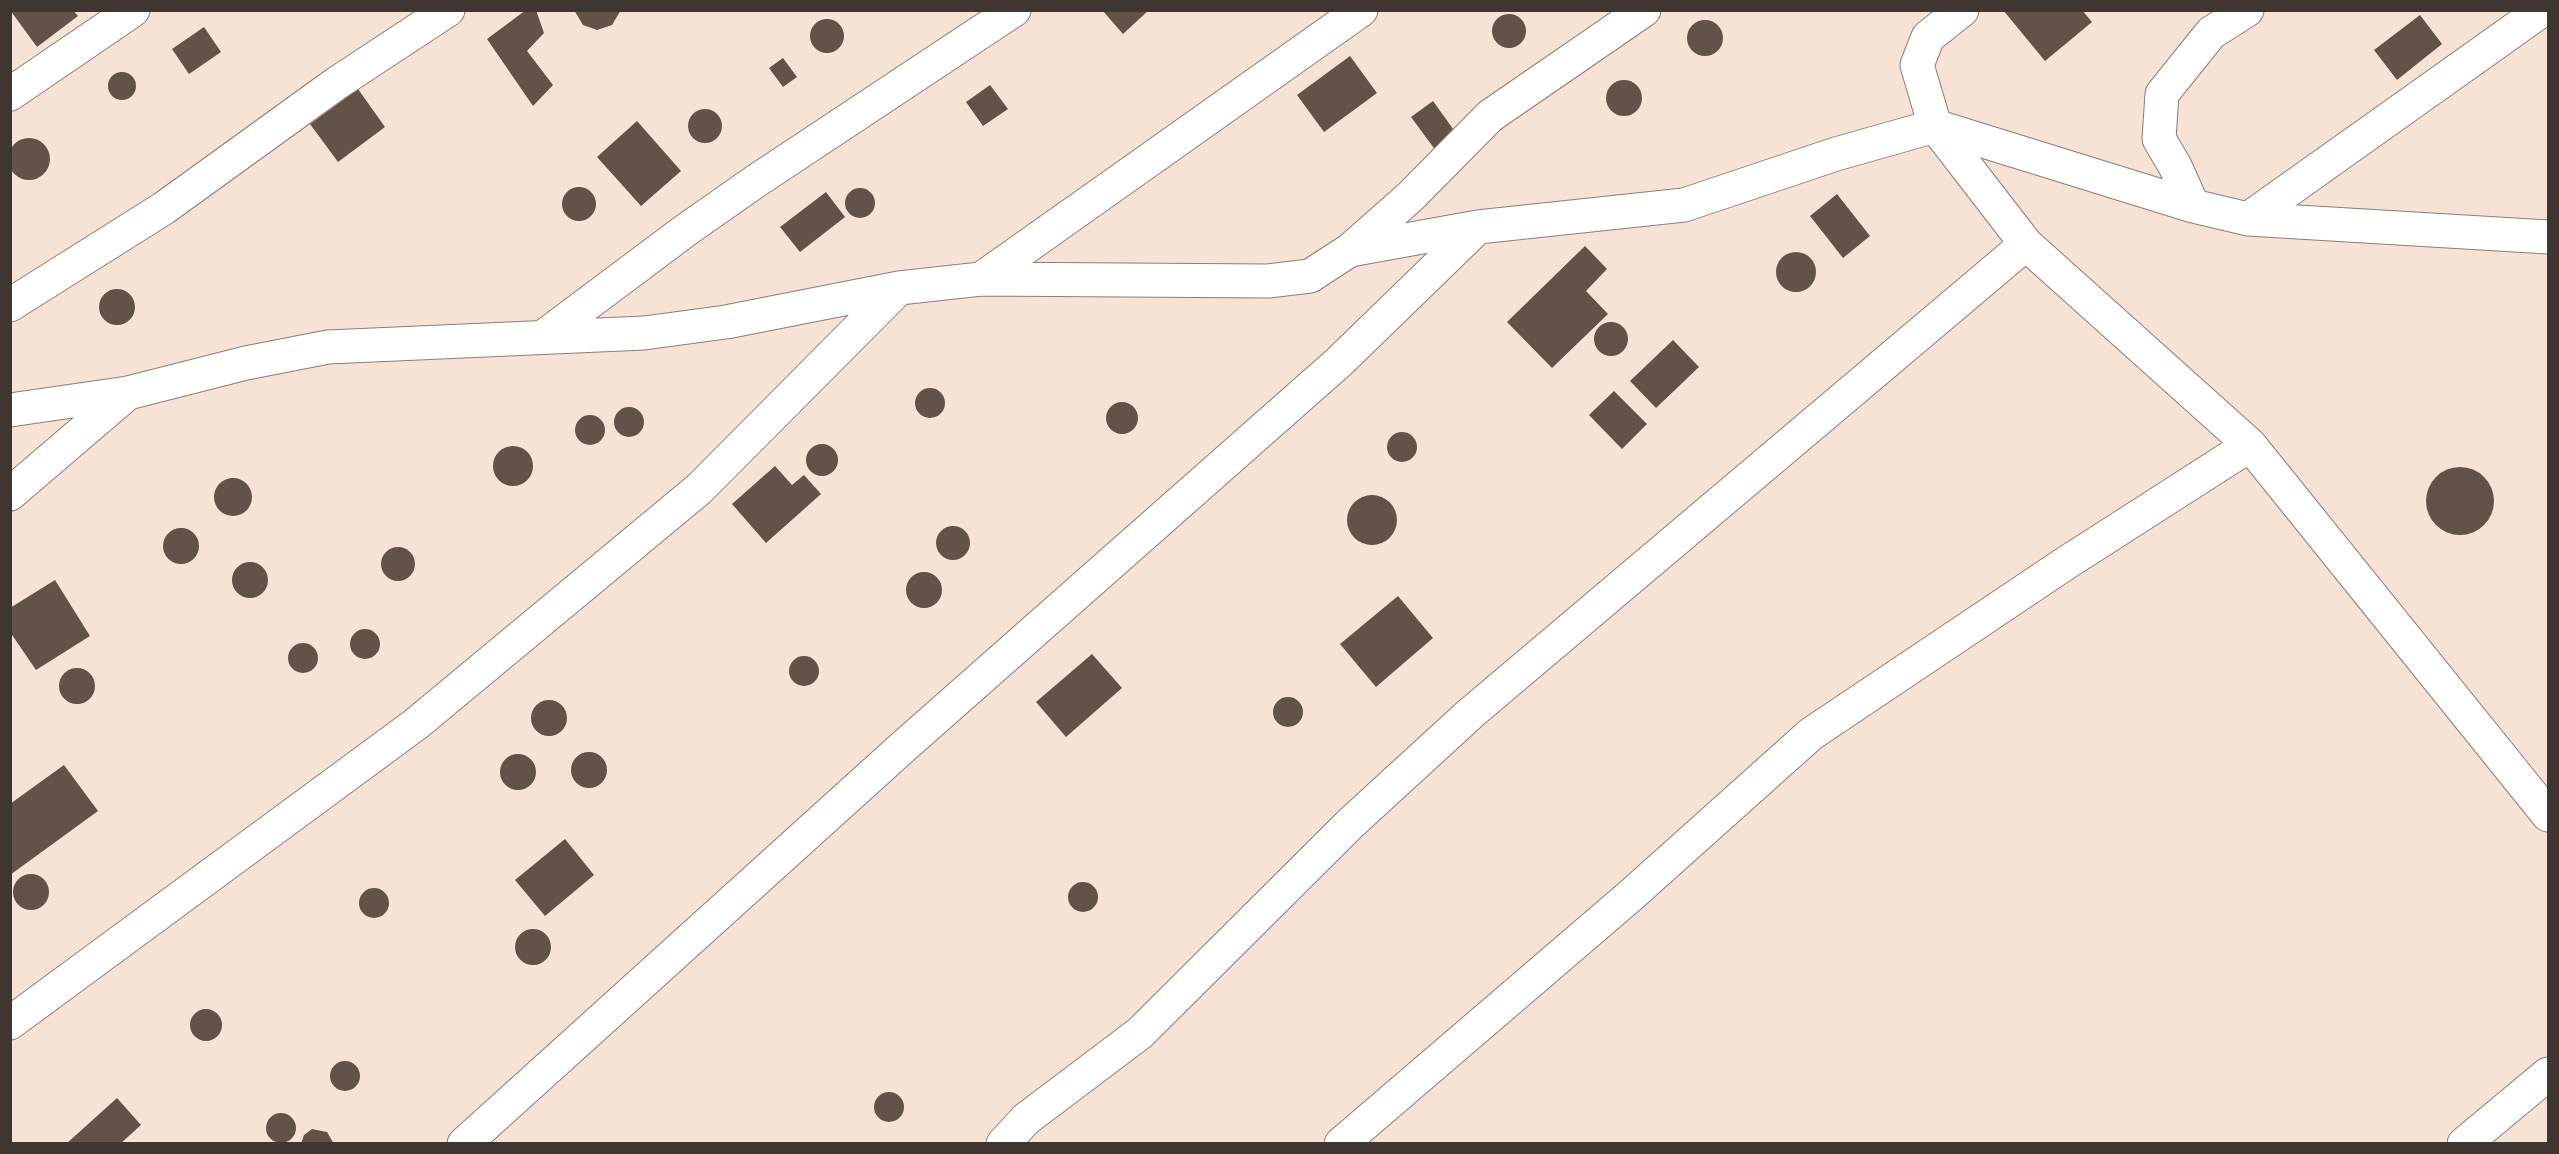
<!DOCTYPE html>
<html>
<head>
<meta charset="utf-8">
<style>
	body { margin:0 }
	#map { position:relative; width:2559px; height:1154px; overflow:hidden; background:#f7e2d6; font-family:"Exo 2",sans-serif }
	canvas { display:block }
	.frame { position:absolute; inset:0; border:12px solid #3f3632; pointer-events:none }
</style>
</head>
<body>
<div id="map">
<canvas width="2559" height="1154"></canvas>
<div class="frame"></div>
</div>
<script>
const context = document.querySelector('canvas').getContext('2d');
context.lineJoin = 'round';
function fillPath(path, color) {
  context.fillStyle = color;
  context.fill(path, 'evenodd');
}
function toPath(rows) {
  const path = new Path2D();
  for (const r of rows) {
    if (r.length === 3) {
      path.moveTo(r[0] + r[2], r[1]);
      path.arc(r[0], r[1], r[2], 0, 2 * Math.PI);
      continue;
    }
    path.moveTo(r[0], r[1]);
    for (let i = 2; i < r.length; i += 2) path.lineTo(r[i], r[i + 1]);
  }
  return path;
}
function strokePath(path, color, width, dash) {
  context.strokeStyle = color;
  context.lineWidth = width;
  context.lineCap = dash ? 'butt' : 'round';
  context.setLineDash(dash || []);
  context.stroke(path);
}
fillPath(toPath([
	[10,10,73,10,78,16,37,47],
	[526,10,536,10,544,33,527,51,553,85,533,106,487,39],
	[574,10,621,10,612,25,597,30,583,25],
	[1102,10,1149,10,1123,34],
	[2003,10,2082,10,2092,22,2045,61],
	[1509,31,17],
	[2420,15,2442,44,2397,80,2374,50],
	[827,36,17],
	[1705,38,18],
	[204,27,221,52,189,74,172,49],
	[1350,56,1377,93,1324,132,1297,95],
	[783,58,797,77,783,87,769,68],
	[122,86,14],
	[1624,98,18],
	[990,85,1008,109,983,126,966,102],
	[358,89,385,127,338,162,310,124],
	[1433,101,1461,140,1439,155,1411,117],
	[705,126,17],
	[637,121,681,171,641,206,597,157],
	[29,159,21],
	[579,204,17],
	[860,203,15],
	[826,192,845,217,800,252,780,227],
	[1837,194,1870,236,1843,258,1810,216],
	[1585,246,1607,269,1586,291,1608,314,1552,368,1507,322],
	[1796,272,20],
	[117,307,18],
	[1611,339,17],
	[1673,340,1699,367,1656,408,1630,381],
	[930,403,15],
	[1614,391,1647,424,1622,449,1589,415],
	[1122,418,16],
	[629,422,15],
	[590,430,15],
	[1402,447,15],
	[822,460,16],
	[513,466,20],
	[775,466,792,485,804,475,821,494,766,543,732,504],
	[2460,501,34],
	[233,497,19],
	[1372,520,25],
	[953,543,17],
	[181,546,18],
	[398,564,17],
	[250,580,18],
	[924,590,18],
	[55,580,90,636,36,670,10,632,10,608],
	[1398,596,1433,638,1376,687,1340,644],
	[365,644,15],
	[303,658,15],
	[1092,654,1122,688,1066,737,1036,702],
	[804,671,15],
	[77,686,18],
	[1288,712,15],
	[549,718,18],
	[589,770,18],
	[518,772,18],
	[64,765,98,811,10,875,10,804],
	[565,839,594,875,545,916,515,880],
	[31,892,18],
	[1083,897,15],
	[374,903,15],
	[533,947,18],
	[206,1025,16],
	[345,1076,15],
	[889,1107,15],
	[117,1098,141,1125,120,1144,66,1144],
	[281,1128,15],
	[312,1129,327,1132,334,1144,301,1144,304,1135]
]), '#635248');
const street = toPath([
	[1962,10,1928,37,1917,65,1935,126,2193,206,2248,219,2548,237],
	[10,94,133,10],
	[2193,206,2175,166,2159,139,2162,94,2211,33,2247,10],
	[2248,219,2542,10],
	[1351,249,1411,196,1490,116,1644,10],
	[981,279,1361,10],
	[10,305,164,208,337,83,448,10],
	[543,337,686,230,756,181,1014,10],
	[10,410,128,393,246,363,328,347,644,333,726,322,899,288,981,279,1268,281,1310,276,1350,250,1478,227,1684,205,1836,154,1935,126,2026,244,2250,445,2548,815],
	[10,494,128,393],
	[10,1023,416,724,699,489,899,288],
	[464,1144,903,747,1339,362,1478,227],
	[1003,1144,1026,1119,1140,1033,1351,823,1471,713,2026,244],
	[1341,1144,1629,897,1811,734,2066,563,2250,445],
	[2464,1144,2548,1074]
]);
strokePath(street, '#8f7c72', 35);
strokePath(street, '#fff', 33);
</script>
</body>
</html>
